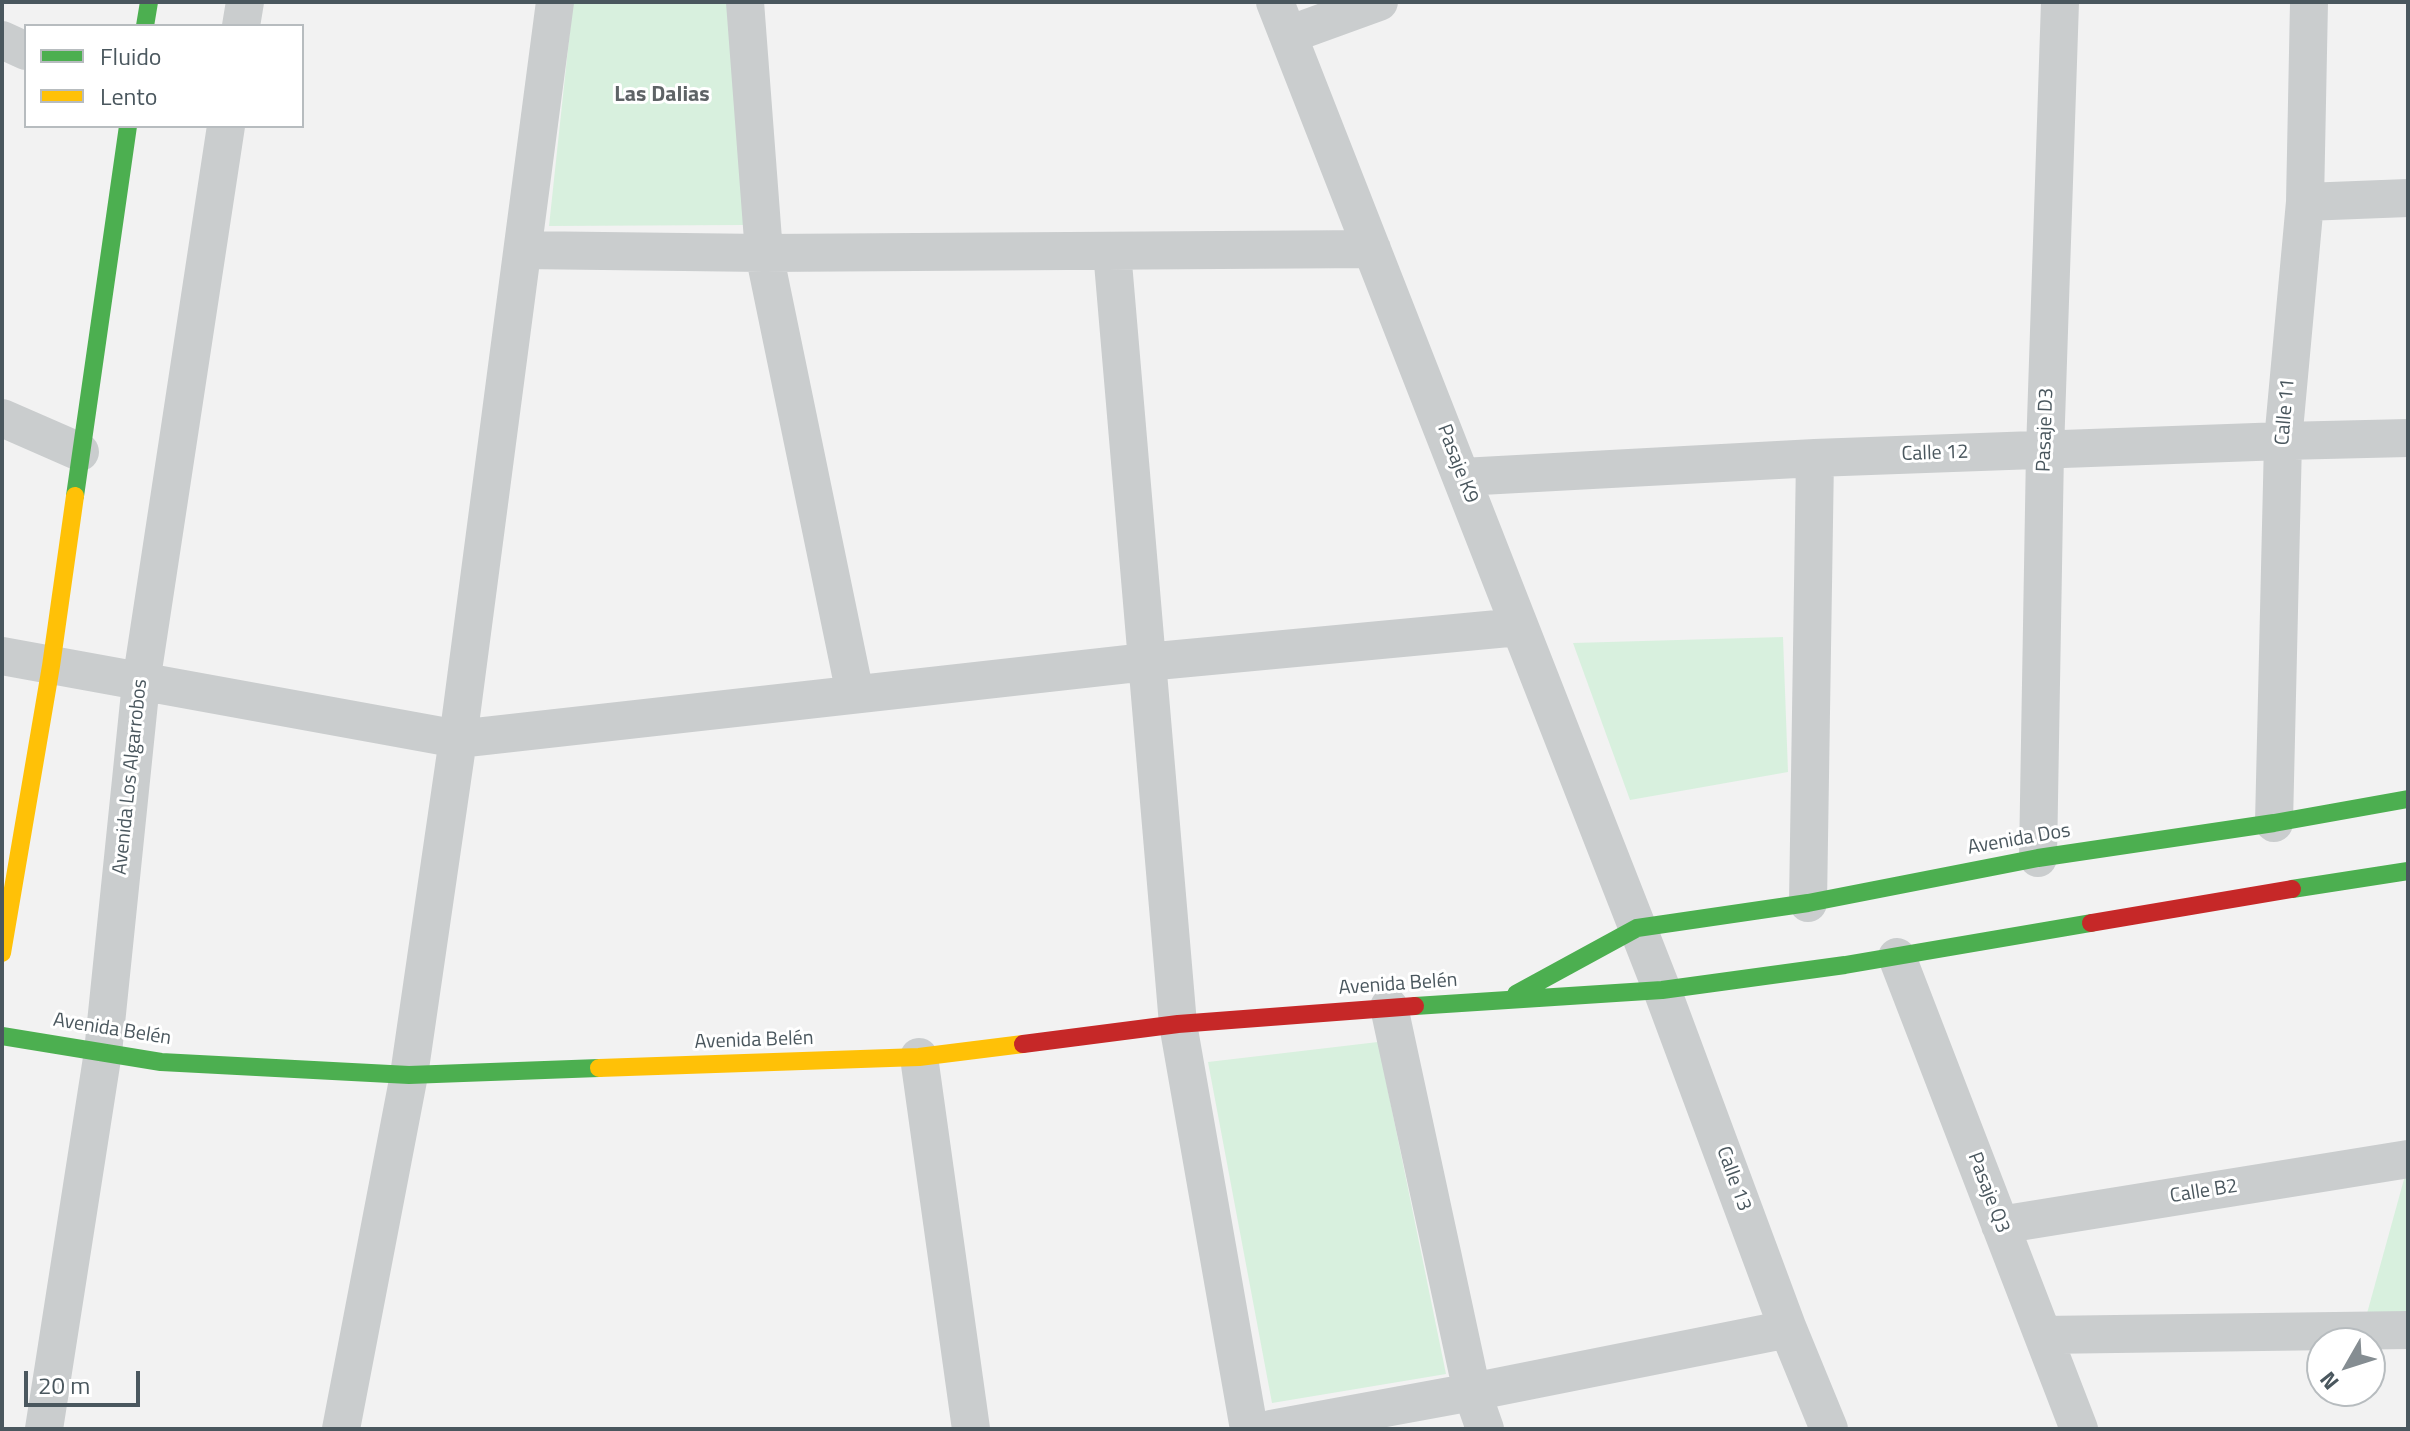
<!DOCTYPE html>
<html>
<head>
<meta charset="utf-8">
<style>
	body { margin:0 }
	#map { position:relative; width:2410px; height:1431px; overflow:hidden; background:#f2f2f2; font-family:"Titillium Web",sans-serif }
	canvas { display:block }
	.frame { position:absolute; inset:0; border:4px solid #4a575e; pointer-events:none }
	.legend { position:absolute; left:24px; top:24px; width:280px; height:104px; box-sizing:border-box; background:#fff; border:2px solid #b7bcbf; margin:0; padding:10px 14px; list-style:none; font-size:24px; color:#4a575e }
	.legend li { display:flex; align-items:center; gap:16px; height:40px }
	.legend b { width:40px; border:2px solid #b7bcbf }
	.north { position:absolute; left:2306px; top:1327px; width:80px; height:80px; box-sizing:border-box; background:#fff; border:2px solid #b7bcbf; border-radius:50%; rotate:231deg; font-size:22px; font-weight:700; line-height:32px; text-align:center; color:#4a575e }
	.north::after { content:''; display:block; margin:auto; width:28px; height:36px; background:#858d92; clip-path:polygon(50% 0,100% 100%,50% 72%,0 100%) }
	.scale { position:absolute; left:24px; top:1371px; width:116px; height:36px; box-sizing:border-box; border:4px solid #4a575e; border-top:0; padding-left:10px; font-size:24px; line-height:28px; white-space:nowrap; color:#4a575e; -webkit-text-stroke:6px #fff; paint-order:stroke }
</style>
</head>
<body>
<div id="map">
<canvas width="2410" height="1431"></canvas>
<div class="frame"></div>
<ul class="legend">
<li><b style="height:10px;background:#4caf50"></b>Fluido</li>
<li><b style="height:10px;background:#ffc107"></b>Lento</li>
</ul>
<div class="north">N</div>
<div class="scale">20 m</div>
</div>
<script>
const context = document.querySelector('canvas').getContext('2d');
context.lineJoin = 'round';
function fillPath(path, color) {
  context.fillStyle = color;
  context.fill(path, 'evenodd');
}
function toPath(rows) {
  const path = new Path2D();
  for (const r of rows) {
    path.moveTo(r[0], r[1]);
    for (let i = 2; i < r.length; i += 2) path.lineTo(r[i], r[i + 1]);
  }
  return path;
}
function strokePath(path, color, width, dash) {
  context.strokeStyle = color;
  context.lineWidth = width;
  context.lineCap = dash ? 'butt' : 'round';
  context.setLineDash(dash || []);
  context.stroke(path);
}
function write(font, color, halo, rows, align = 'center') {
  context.font = font + ' "Titillium Web",sans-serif';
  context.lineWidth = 6;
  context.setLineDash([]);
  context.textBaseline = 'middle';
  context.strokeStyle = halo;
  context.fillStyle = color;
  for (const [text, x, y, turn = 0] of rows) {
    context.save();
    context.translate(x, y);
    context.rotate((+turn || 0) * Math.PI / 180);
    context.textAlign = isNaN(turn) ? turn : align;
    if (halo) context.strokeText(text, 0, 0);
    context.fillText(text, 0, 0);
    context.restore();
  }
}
fillPath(toPath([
	[573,2,730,2,744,225,549,226],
	[1783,637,1788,772,1630,800,1573,643],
	[1378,1042,1446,1374,1272,1403,1208,1062],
	[2406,1172,2408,1172,2408,1318,2366,1317]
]), '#d8f0de');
strokePath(toPath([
	[745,2,764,253,855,694],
	[1275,2,1662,990,1788,1329,1829,1429],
	[241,26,245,2],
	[1288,35,1379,2],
	[2,40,26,51],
	[2305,202,2408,198],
	[523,250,764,253,1372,249],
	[1112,251,1178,1024,1249,1429],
	[2,418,80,452],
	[1462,477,1815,458,2283,441,2408,438],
	[2,656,458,739,1146,662,1519,627],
	[2274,823,2283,441,2305,202,2309,2],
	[2038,858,2045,451,2060,2],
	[1808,903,1815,458],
	[1897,957,2079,1429],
	[1389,1007,1472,1392,1485,1429],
	[919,1057,971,1429],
	[2000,1225,2408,1159],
	[2043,1335,2408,1330],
	[44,1429,103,1052,141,683,226,126],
	[341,1429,409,1075,458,739,555,2],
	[1271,1429,1472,1392,1788,1329]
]), '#cacdce', 38);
strokePath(toPath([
	[145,26,149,2],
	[75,496,128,126],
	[2292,889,2408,871],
	[1516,994,1637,928,1808,903,2038,858,2274,823,2408,799],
	[1415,1006,1662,990,1845,965,2091,923],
	[2,1036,161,1062,409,1075,599,1068]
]), '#4caf50', 18);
strokePath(toPath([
	[2,953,51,666,75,496],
	[599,1068,919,1057,1023,1044]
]), '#ffc107', 18);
strokePath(toPath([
	[2091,923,2292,889],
	[1023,1044,1178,1024,1415,1006]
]), '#c62828', 18);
write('20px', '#4a575e', '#fff', [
	["Calle 11",2286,412,-85],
	["Pasaje D3",2046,430,-88],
	["Calle 12",1935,454,-2],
	["Pasaje K9",1457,464,69],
	["Avenida Los Algarrobos",131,777,-84],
	["Avenida Dos",2019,840,-10],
	["Avenida Belén",1398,985,-4],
	["Avenida Belén",112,1030,9],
	["Avenida Belén",754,1041,-2],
	["Calle 13",1733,1179,70],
	["Calle B2",2204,1192,-9],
	["Pasaje Q3",1988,1193,69]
]);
write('bold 22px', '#5e6366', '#fff', [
	["Las Dalias",662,96]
]);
</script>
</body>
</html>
